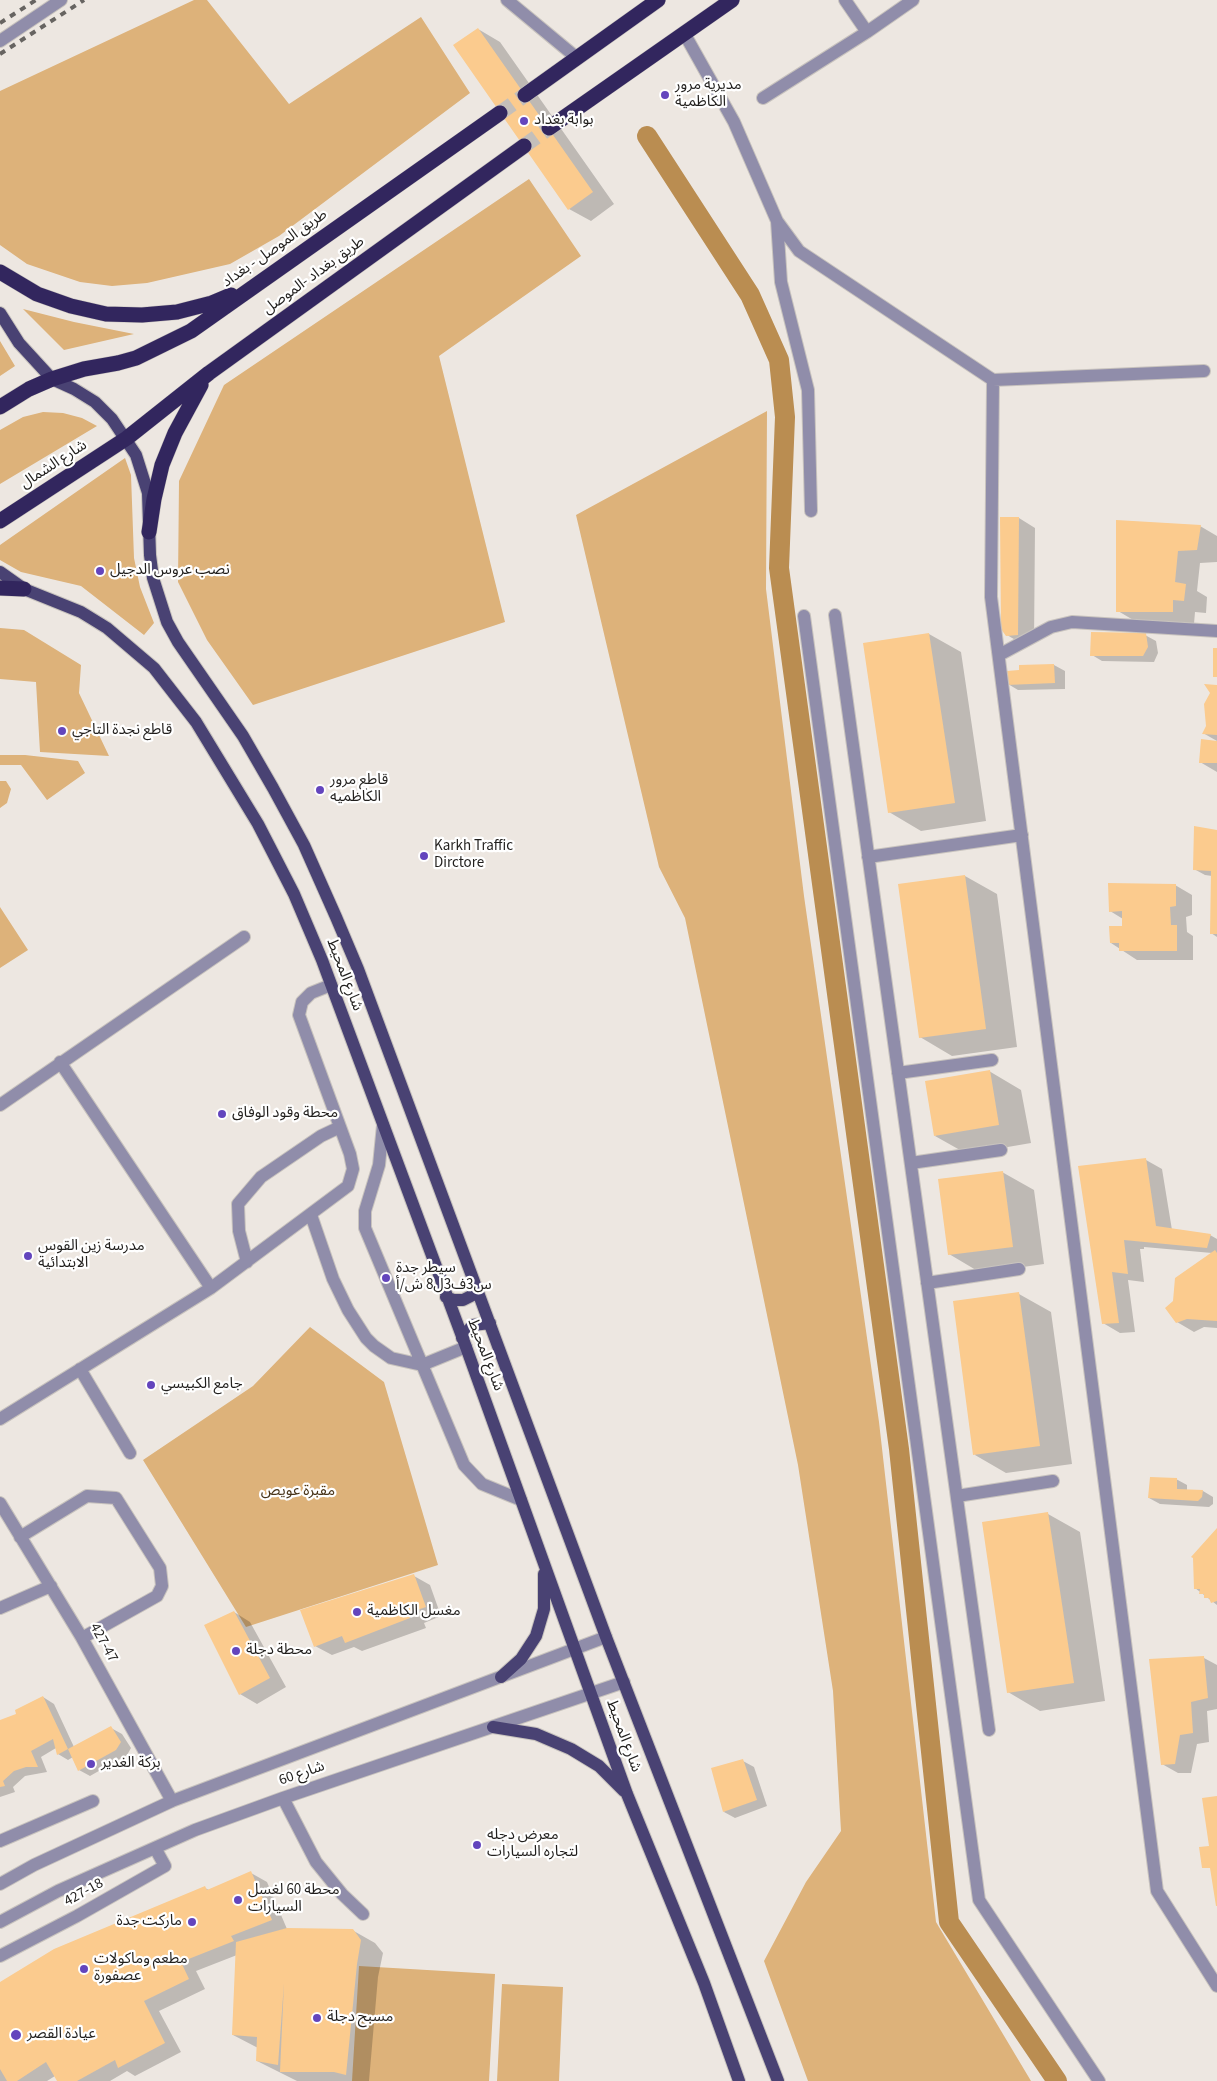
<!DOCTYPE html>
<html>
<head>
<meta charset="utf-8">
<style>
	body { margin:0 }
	canvas { display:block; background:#ede7e1 }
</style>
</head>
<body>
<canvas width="1217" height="2081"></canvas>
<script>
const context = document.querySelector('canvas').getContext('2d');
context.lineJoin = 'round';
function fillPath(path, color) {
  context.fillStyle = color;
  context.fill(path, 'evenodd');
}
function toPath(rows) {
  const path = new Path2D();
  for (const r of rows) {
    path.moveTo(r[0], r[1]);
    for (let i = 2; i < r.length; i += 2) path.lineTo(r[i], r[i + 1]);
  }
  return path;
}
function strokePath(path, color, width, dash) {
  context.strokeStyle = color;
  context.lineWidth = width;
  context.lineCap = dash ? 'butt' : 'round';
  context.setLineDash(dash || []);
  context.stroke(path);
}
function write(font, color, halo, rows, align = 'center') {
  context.font = font + ' "Source Sans 3","Noto Sans Arabic",sans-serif';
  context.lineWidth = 4.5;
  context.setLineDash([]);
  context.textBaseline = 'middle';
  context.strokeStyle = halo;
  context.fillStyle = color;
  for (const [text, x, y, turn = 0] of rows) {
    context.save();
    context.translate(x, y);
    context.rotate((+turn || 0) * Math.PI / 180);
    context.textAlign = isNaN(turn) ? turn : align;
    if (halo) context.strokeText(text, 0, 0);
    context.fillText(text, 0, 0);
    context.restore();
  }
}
fillPath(toPath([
	[194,0,207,0,289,104,421,17,470,93,279,236,230,264,147,283,112,286,80,282,27,264,0,245,0,91],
	[529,179,581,256,439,356,505,622,253,705,207,640,178,582,179,481,224,385],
	[23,309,74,322,134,334,64,350],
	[0,341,15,366,0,376],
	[767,411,766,589,804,896,879,1422,936,1922,1031,2081,808,2081,764,1961,806,1882,841,1831,833,1691,798,1465,685,918,659,867,576,515],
	[43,412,63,413,82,418,97,426,0,484,0,430,23,417],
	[125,458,131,475,134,558,140,587,154,623,144,635,81,586,21,572,0,560,0,545],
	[0,628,24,630,81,665,79,693,109,756,40,752,36,682,0,679],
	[0,755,25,755,78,761,85,773,47,800,21,765,0,765],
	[0,781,6,781,11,789,7,803,0,808],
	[0,907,28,950,0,968],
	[310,1327,384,1382,438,1565,246,1627,143,1460,253,1386],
	[359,1966,495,1974,489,2081,352,2081],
	[502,1984,563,1987,559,2081,497,2081]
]), '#ddb27a');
fillPath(toPath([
	[478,29,500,42,614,204,591,221,569,209],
	[1019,518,1035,528,1034,644,1024,645,1007,635,1001,519],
	[1200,526,1217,536,1217,562,1200,563,1197,591,1207,597,1206,613,1195,612,1194,624,1140,624,1118,611],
	[929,634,961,652,986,821,921,831,889,812],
	[1145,635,1156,641,1158,653,1154,662,1102,661,1092,655],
	[1054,665,1065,671,1065,689,1018,690,1008,684],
	[1217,686,1217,741,1203,733,1208,726],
	[1217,742,1217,772,1200,762],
	[1217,831,1217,937,1211,933,1212,876,1205,875,1194,869],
	[965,876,997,894,1017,1047,952,1056,920,1037],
	[1175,885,1192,895,1192,915,1186,917,1187,932,1193,936,1193,960,1137,960,1111,943,1123,927,1123,919,1110,911],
	[989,1071,1021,1090,1031,1143,967,1154,935,1136],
	[1146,1160,1162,1169,1172,1230,1210,1235,1217,1239,1217,1328,1204,1327,1194,1332,1177,1322,1174,1302,1212,1253,1144,1247,1144,1249,1140,1249,1144,1282,1128,1280,1135,1332,1120,1333,1103,1323,1079,1167],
	[1002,1172,1034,1190,1044,1264,981,1273,949,1254],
	[1019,1294,1051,1312,1072,1464,1006,1473,975,1455],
	[1176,1479,1187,1485,1187,1490,1203,1491,1213,1497,1213,1504,1209,1507,1160,1504,1149,1498],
	[1048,1514,1080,1532,1105,1701,1040,1711,1008,1692],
	[1217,1530,1217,1605,1195,1588],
	[414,1576,430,1585,441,1616,424,1623,426,1628,362,1651,354,1647,332,1655,315,1646],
	[234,1612,250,1622,286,1687,257,1704,240,1694,205,1626],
	[1204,1658,1217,1665,1217,1709,1207,1711,1209,1742,1197,1744,1191,1773,1178,1773,1162,1764],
	[43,1697,54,1704,74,1747,111,1728,122,1734,131,1748,127,1755,90,1776,79,1770,73,1757,68,1760,58,1754,56,1748,41,1757,47,1772,25,1776,13,1787,15,1792,0,1797,0,1721,17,1715],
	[743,1761,754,1767,767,1806,735,1818,724,1812],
	[251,1873,267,1882,287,1929,352,1930,375,1943,383,1953,378,1977,369,2081,297,2081,257,2061,258,2048,233,2035,237,1955,196,1971,205,1989,159,2011,181,2052,135,2076,127,2071,110,2081,58,2081,55,2076,47,2081,0,2081,0,1984,205,1888,209,1890]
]), '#0003');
strokePath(toPath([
	[647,136,750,295,779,360,785,417,779,568,899,1449,949,1922,1057,2081]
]), '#ba8d51', 20);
fillPath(toPath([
	[478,28,593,192,568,210,453,45],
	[1000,517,1019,517,1018,635,1006,636,1001,629],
	[1116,520,1201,525,1197,550,1178,551,1175,582,1186,584,1184,601,1173,600,1173,612,1116,612],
	[1091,632,1146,633,1148,647,1143,656,1090,656],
	[929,633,955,803,888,813,863,643],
	[1213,648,1217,648,1217,677,1213,677],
	[1054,664,1055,683,1006,685,1007,671,1019,670,1019,665],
	[1204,684,1217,685,1217,735,1202,734,1206,726,1204,704,1210,693],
	[1201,739,1217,741,1217,763,1199,763],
	[1194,826,1217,830,1217,934,1210,934,1211,871,1193,870],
	[965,875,986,1029,919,1038,898,884],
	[1108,883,1176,884,1176,906,1170,907,1171,925,1177,925,1177,951,1119,951,1119,943,1110,943,1109,926,1122,926,1122,911,1109,912],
	[990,1070,999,1125,934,1136,925,1081],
	[1146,1158,1156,1226,1211,1234,1207,1248,1124,1240,1128,1274,1112,1272,1119,1323,1102,1324,1078,1166],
	[1003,1171,1013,1247,948,1255,938,1179],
	[1215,1250,1217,1253,1217,1321,1187,1319,1176,1323,1165,1308,1173,1301,1175,1278],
	[1019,1292,1040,1446,973,1455,953,1301],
	[1150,1477,1177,1478,1177,1489,1203,1490,1202,1497,1198,1501,1148,1498],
	[1048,1512,1074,1683,1007,1693,982,1522],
	[1217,1528,1217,1601,1211,1603,1209,1598,1204,1598,1204,1594,1199,1594,1200,1589,1194,1589,1193,1558,1191,1557],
	[414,1574,426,1607,408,1613,410,1618,345,1643,342,1636,314,1647,300,1610],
	[234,1611,270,1678,239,1695,204,1625],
	[1204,1656,1208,1698,1191,1702,1193,1733,1180,1735,1175,1764,1161,1765,1149,1659],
	[43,1696,68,1749,57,1755,53,1739,31,1751,38,1767,26,1767,14,1771,3,1781,5,1786,0,1787,0,1720,16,1714,15,1710],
	[111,1726,121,1742,116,1750,78,1771,68,1749],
	[743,1759,757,1800,723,1812,711,1768],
	[1217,1796,1217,1906,1216,1906,1210,1868,1202,1868,1199,1847,1209,1846,1202,1798],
	[251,1871,272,1920,231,1936,234,1941,181,1962,189,1979,144,2001,165,2043,118,2068,115,2060,77,2081,57,2081,46,2062,17,2081,7,2081,0,2069,0,1982,54,1949,205,1886,207,1890],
	[287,1928,353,1929,361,1940,357,1964,346,2075,334,2072,280,2072,284,1983,278,2065,256,2061,257,2037,232,2035,236,1942]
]), '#fbcb8e');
strokePath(toPath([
	[500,113,525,95],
	[524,146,549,128]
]), '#c4bfba', 15, [15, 8]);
const minor = toPath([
	[507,0,577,58],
	[867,32,913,0],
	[684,33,734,122,777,221,799,251,993,380,991,597,1157,1891,1217,1986],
	[0,41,61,0],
	[763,98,867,32,845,0],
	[777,221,781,282,808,390,811,511],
	[993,380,1204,371],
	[835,615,989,1730],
	[804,616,979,1900,1099,2081],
	[999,655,1051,627,1072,622,1217,631],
	[868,857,1022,835],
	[60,1062,211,1288],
	[898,1073,992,1060],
	[0,1105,244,937],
	[383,1125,379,1165,365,1211,365,1228,464,1465,482,1484,521,1500],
	[911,1163,1001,1150],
	[311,1215,333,1279,348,1310,366,1338,374,1346,391,1358,422,1365,466,1347],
	[247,1262,239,1231,238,1204,261,1177,321,1136,340,1127],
	[927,1283,1019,1269],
	[80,1369,130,1453],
	[0,1419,211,1288,348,1186,353,1169,350,1154,299,1015,302,1002,311,993,331,985],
	[957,1496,1053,1481],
	[0,1503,82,1638,172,1801],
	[20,1537,87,1496,116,1498,160,1568,162,1586,157,1596,82,1638],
	[0,1608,51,1586],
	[283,1798,316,1862,342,1894,363,1914],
	[0,1841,93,1801],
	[0,1884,34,1865,172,1801,606,1637],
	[0,1922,58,1891,195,1830,283,1798,624,1682],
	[0,1956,77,1916,165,1866,155,1848]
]);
const major = toPath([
	[0,313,19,343,52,379,74,389,95,402,112,419,136,455,148,493,150,555,153,578,167,622,178,642,243,736,273,788,304,845,336,917,358,969,606,1637,778,2081],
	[0,572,24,589,81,612,107,628,154,668,196,722,258,824,294,894,322,960,466,1347,627,1794,704,1983,739,2081],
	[446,1297,454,1300,463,1300,471,1296,477,1290],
	[462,1338,473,1325,490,1323],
	[501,1677,521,1659,536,1636,544,1609,544,1574],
	[493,1727,536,1734,571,1749,599,1766,624,1791]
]);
const highway = toPath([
	[525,95,658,0],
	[549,128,732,0],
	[0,272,37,294,71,306,106,314,142,315,177,312,212,303,231,295],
	[0,407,29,389,52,379,84,369,118,363,136,358,191,331,500,113],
	[0,521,127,438,209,373,524,146],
	[149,532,154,499,162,465,175,433,201,385],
	[0,588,24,589]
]);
strokePath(minor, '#c8c3be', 14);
strokePath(major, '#c8c3be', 14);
strokePath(highway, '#c8c3be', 16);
strokePath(minor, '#908daa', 12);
strokePath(major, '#494273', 12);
strokePath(highway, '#32265e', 15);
strokePath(toPath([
	[0,23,36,0],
	[0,54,84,0]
]), '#676461', 4, [6, 6]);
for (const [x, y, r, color] of [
	[665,95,5,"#6345bd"],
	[524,121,5,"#6345bd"],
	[100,571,5,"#6345bd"],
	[62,731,5,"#6345bd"],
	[320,790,5,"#6345bd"],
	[424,856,5,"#6345bd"],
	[222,1114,5,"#6345bd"],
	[28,1256,5,"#6345bd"],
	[386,1278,5,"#6345bd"],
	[151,1385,5,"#6345bd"],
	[357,1612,5,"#6345bd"],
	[236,1651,5,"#6345bd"],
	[91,1764,5,"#6345bd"],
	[477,1845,5,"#6345bd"],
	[238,1900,5,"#6345bd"],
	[192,1922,5,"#6345bd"],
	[84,1969,5,"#6345bd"],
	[317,2018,5,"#6345bd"],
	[16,2035,6,"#6345bd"]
]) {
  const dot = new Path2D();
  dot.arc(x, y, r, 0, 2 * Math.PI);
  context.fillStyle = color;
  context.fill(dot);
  strokePath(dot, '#fff', 2);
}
write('15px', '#211f1d', '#fff', [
	["مديرية مرور",675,86],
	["الكاظمية",675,103],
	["بوابة بغداد",534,121],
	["نصب عروس الدجيل",110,571],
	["قاطع نجدة التاجي",72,731],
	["قاطع مرور",330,781],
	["الكاظميه",330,798],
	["Karkh Traffic",434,847],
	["Dirctore",434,864],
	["محطة وقود الوفاق",232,1114],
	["مدرسة زين القوس",38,1247],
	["الابتدائية",38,1264],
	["سيطر جدة",396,1269],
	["س3ف3ل8 ش/أ",396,1286],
	["جامع الكبيسي",161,1385],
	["مغسل الكاظمية",367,1612],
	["محطة دجلة",246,1651],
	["بركة الغدير",101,1764],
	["معرض دجله",487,1836],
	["لتجاره السيارات",487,1853],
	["محطة 60 لغسل",248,1891],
	["السيارات",248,1908],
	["ماركت جدة",182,1922,"right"],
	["مطعم وماكولات",94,1960],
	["عصفورة",94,1977],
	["مسبح دجلة",327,2018],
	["عيادة القصر",27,2035]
], 'left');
write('15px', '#211f1d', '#fff', [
	["طريق الموصل - بغداد",275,249,-35],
	["طريق بغداد -الموصل",314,276,-36],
	["شارع الشمال",54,465,-33],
	["شارع المحيط",344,975,69],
	["شارع المحيط",485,1355,69],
	["427-47",103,1643,61],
	["شارع المحيط",623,1736,70],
	["شارع 60",302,1774,-19],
	["427-18",84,1893,-29]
]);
write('15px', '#483419', '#fff', [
	["مقبرة عويص",298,1492]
]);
</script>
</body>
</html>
